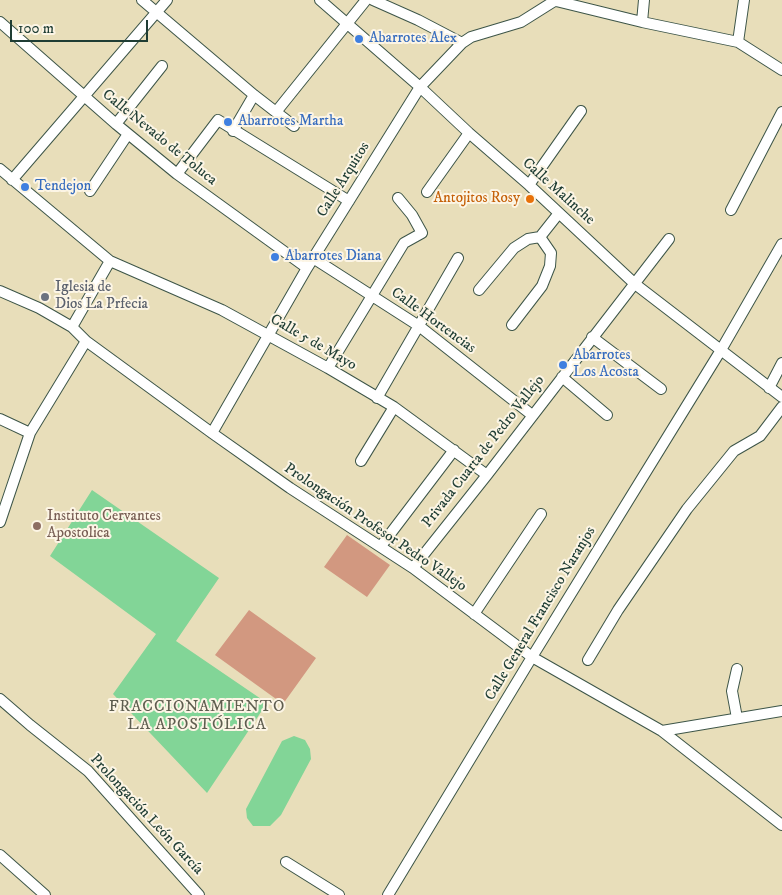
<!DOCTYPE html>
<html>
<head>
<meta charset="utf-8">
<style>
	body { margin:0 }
	#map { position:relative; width:782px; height:895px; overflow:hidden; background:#e8deba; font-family:"IM FELL DW Pica",serif }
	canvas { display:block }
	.scale { position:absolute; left:10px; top:20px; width:138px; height:22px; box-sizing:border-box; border:2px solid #1f3d34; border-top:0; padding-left:6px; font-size:15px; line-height:18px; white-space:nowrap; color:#1f3d34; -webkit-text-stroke:4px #fcf5e5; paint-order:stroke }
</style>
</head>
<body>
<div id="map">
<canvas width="782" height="895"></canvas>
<div class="scale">100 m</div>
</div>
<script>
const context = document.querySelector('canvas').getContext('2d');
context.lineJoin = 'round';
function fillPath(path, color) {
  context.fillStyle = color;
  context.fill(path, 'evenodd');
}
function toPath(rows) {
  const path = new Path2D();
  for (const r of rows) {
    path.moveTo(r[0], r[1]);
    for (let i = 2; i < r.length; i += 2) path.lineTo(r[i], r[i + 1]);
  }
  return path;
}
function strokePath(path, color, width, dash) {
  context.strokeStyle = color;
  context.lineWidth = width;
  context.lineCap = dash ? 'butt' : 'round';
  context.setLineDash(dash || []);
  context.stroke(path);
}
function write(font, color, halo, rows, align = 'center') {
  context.font = font + ' "IM FELL DW Pica",serif';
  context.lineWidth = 4;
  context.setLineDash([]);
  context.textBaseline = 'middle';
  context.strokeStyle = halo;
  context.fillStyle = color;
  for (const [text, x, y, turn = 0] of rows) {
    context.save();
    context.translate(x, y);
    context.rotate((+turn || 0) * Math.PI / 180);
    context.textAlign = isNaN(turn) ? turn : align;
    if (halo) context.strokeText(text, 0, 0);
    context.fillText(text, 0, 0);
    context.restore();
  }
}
fillPath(toPath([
	[92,490,219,578,176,641,267,703,207,793,113,694,156,634,50,556],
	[294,736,305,740,310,749,311,759,281,815,270,826,253,826,247,818,246,809,282,741]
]), '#82d597');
fillPath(toPath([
	[347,535,390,565,367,597,324,567],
	[249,610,316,658,283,704,215,655]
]), '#d29880');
const minor = toPath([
	[142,0,254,95,294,126],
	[320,0,420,87,469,133,529,185,635,284,782,397],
	[373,0,418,20,462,43],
	[556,1,642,22,738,42,782,70],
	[0,22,116,124,177,174,307,268],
	[642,22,644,0],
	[738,42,744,0],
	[276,112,366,0],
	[116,124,162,66],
	[233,131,254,95],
	[0,169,110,261,222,310,328,368,394,407,487,475],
	[177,174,218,120,349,201],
	[12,180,167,0],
	[529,185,581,111],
	[90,191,128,134],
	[427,192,469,133],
	[731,210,782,112],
	[313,258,419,326,532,415],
	[479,290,514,248,528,239,540,237,559,213],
	[0,291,39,308,72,327,86,341,212,433,290,488,413,568,532,657,662,731,782,825],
	[512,325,542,286,550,266,551,253,540,237],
	[72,327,110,261],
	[592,337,661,389],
	[328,368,404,243,422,233,412,215,398,198],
	[562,377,607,415],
	[769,388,782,363],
	[377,398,458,258],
	[0,419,30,433],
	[212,433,307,268,420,87,462,43,471,37,521,22,556,0],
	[361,461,394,407],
	[0,522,30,433,86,341],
	[381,546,454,450],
	[413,568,487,475,669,239],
	[474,614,541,514],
	[588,660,618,610,687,509,734,451,760,436,782,407],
	[0,699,30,725,88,771,199,895],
	[737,718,732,691,737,669],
	[662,731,782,711],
	[0,855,45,895],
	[286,862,339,895],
	[388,895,532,657,721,350,782,244]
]);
strokePath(minor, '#3d5548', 12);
strokePath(minor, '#fff', 10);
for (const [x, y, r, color] of [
	[359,39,5,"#3f7fe0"],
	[228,122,5,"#3f7fe0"],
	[25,187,5,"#3f7fe0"],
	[530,199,5,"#e8710a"],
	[275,257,5,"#3f7fe0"],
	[45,297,5,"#6b7280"],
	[563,365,5,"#3f7fe0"],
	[37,526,5,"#8d6e63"]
]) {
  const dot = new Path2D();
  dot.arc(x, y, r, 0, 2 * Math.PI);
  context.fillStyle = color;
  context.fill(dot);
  strokePath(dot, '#fcf5e5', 2);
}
write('15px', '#366cbe', '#fcf5e5', [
	["Abarrotes Alex",369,39],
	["Abarrotes Martha",238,122],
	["Tendejon",35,187],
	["Abarrotes Diana",285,257],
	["Abarrotes",573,356],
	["Los Acosta",573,373]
], 'left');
write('15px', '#1f3d34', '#fcf5e5', [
	["Calle Nevado de Toluca",159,138,39],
	["Calle Arquitos",344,180,-58],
	["Calle Malinche",558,192,42],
	["Calle Hortencias",433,321,36],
	["Calle 5 de Mayo",313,343,30],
	["Privada Cuarta de Pedro Vallejo",484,452,-52],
	["Prolongación Profesor Pedro Vallejo",375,528,34],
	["Calle General Francisco Naranjos",541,614,-59],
	["Prolongación León García",146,815,47]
]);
write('15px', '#c56008', '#fcf5e5', [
	["Antojitos Rosy",520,199]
], 'right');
write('15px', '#5b616d', '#fcf5e5', [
	["Iglesia de",55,288],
	["Dios La Prfecia",55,305]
], 'left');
write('15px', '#785e54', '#fcf5e5', [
	["Instituto Cervantes",47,517],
	["Apostolica",47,534]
], 'left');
context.letterSpacing = '1px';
write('16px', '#5e5d4f', '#fcf5e5', [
	["FRACCIONAMIENTO",197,708],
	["LA APOSTÓLICA",197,726]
]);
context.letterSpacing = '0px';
</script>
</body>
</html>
